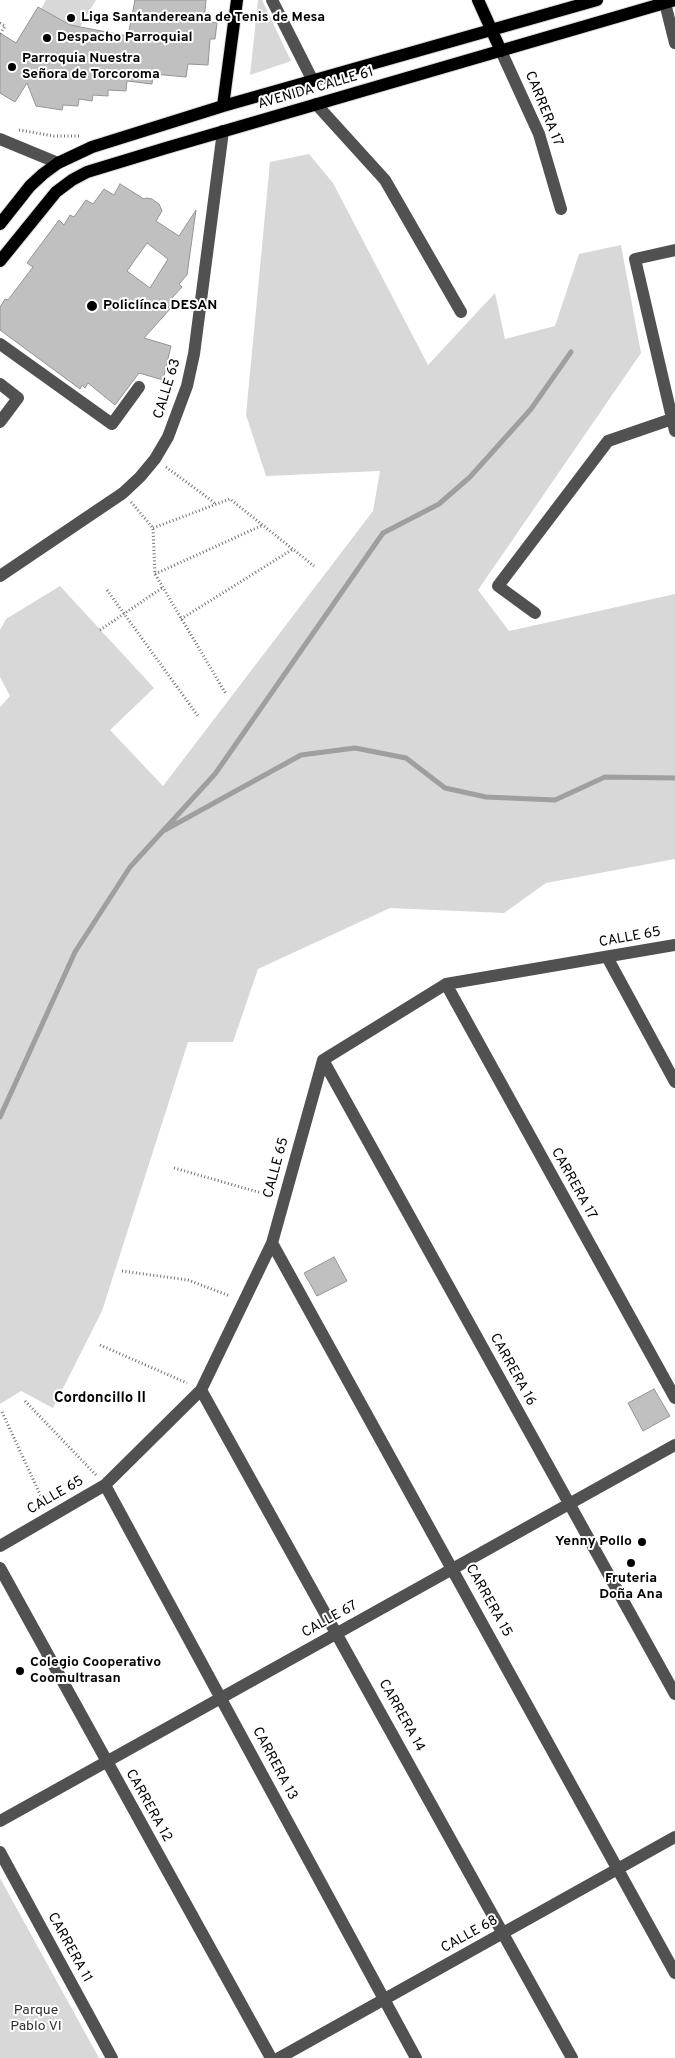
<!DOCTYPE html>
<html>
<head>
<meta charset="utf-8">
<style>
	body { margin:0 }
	canvas { display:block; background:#fff }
</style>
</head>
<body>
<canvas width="675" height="2058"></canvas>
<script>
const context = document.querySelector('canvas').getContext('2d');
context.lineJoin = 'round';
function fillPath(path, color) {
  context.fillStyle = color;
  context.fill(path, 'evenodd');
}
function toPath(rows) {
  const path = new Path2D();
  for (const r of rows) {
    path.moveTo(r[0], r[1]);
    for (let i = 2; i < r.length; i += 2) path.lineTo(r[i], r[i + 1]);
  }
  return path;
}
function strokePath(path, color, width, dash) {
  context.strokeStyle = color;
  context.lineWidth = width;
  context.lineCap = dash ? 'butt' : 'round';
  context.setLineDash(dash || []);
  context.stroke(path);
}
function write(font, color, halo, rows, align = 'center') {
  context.font = font + ' Overpass,sans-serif';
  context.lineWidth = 4;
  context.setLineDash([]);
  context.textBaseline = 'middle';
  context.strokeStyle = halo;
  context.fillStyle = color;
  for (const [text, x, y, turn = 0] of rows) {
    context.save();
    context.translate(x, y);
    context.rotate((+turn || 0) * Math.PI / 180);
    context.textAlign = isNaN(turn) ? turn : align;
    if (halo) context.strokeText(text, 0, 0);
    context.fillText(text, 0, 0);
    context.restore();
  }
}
fillPath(toPath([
	[46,0,96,0,78,30,41,9],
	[258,0,262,0,291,61,250,75],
	[309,154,333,183,428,365,495,293,505,339,555,326,579,254,621,245,641,353,478,590,509,631,675,594,675,859,546,883,504,913,390,908,258,969,233,1042,188,1042,102,1311,53,1408,21,1391,0,1404,0,707,10,696,0,677,0,630,6,619,60,586,154,688,110,730,163,786,373,511,380,471,266,476,246,415,270,162],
	[0,1878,99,2058,0,2058]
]), '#d8d8d8');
strokePath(toPath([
	[165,830,301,755,355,748,406,758,445,788,486,797,555,800,605,777,675,778],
	[0,1117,75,952,130,867,215,774,383,533,439,504,470,477,531,409,571,352]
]), '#9f9f9f', 5);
const building = toPath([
	[135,0,206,0,204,21,217,23,215,39,210,39,208,65,188,64,186,77,153,74,152,84,127,81,126,91,108,90,108,96,93,95,92,101,79,99,78,106,63,105,62,110,36,106,27,83,15,102,0,93,0,33,16,43,38,7,70,25,128,36,135,0],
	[120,184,144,199,147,198,152,199,159,204,162,211,156,221,179,236,196,210,187,275,179,284,182,287,172,298,174,300,168,307,170,309,144,338,171,346,163,380,139,373,115,405,88,383,85,388,82,385,80,389,0,330,0,307,5,299,8,300,33,267,27,263,59,220,64,225,70,215,74,217,86,200,93,204,104,189,114,195,120,184],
	[147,243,168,259,150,288,127,271,147,243],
	[334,1257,347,1281,317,1296,304,1273,334,1257],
	[654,1389,670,1416,643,1431,628,1403,654,1389]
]);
fillPath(building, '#c0c0c0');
strokePath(building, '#959595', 1);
const major = toPath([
	[478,0,501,51],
	[223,106,237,0],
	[0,224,30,186,43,174,58,163,92,147,223,106,597,0],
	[0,261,56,192,72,180,87,172,166,148,675,0]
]);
strokePath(major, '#dbdbdb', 14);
strokePath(toPath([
	[0,23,5,26,0,34],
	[19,130,54,136,80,136],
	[166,467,216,504],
	[131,502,153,528,155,574,226,694],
	[153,528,230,499,314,566],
	[155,574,263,525],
	[107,590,198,716],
	[181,619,293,549],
	[100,630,162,588],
	[174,1168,272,1196],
	[122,1271,188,1280,230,1296],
	[100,1345,187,1383],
	[25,1401,96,1475],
	[2,1412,45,1505]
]), '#737373', 3, [1, 2.5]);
strokePath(toPath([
	[272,0,313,81],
	[665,3,675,43],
	[501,51,539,134,561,209],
	[316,104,385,180,461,312],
	[0,139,58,163],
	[675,250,635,259,675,431],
	[0,344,112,424,139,387],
	[0,384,18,398,0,422],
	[0,576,123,493,140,477,155,459,168,437,187,386,194,354,223,131],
	[535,613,498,586,608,441,672,419],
	[607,957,675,1082],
	[446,984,675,1398],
	[323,1060,675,1694],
	[272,1243,675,1973],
	[201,1390,572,2058],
	[105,1485,416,2058],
	[0,1546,105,1485,201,1390,272,1243,323,1060,446,984,675,945],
	[0,1568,271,2058],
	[0,1821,675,1445],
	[0,1852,112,2058],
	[279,2058,675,1837]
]), '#515151', 12);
strokePath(major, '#000', 12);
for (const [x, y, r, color] of [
	[71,18,5,"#000"],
	[47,38,5,"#000"],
	[12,67,5,"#000"],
	[92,306,6,"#000"],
	[642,1542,5,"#000"],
	[631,1563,5,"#000"],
	[20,1671,5,"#000"]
]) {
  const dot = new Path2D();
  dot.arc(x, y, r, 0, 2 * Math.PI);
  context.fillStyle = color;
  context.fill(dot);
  strokePath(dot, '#fff', 2);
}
write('bold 14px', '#000', '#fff', [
	["Liga Santandereana de Tenis de Mesa",81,18],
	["Despacho Parroquial",57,38],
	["Parroquia Nuestra",22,59],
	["Señora de Torcoroma",22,75],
	["Policlínca DESAN",103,306],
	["Yenny Pollo",632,1542,"right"],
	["Fruteria",631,1579,"center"],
	["Doña Ana",631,1595,"center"],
	["Colegio Cooperativo",30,1663],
	["Coomultrasan",30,1679]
], 'left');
write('14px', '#000', '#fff', [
	["AVENIDA CALLE 61",316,89,-16],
	["CARRERA 17",543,109,68],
	["CALLE 63",168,389,-73],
	["CALLE 65",630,938,-10],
	["CALLE 65",277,1168,-75],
	["CARRERA 17",573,1184,61],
	["CARRERA 16",512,1370,61],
	["CALLE 65",56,1496,-30],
	["CARRERA 15",488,1601,61],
	["CALLE 67",330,1620,-29],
	["CARRERA 14",401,1716,61],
	["CARRERA 13",274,1764,62],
	["CARRERA 12",148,1806,61],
	["CALLE 68",470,1935,-29],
	["CARRERA 11",69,1948,61]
]);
write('14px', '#2f2f2f', '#fff', [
	["Parque",36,2011],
	["Pablo VI",36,2027]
]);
write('bold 15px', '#000', '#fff', [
	["Cordoncillo II",100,1399]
]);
</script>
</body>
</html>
